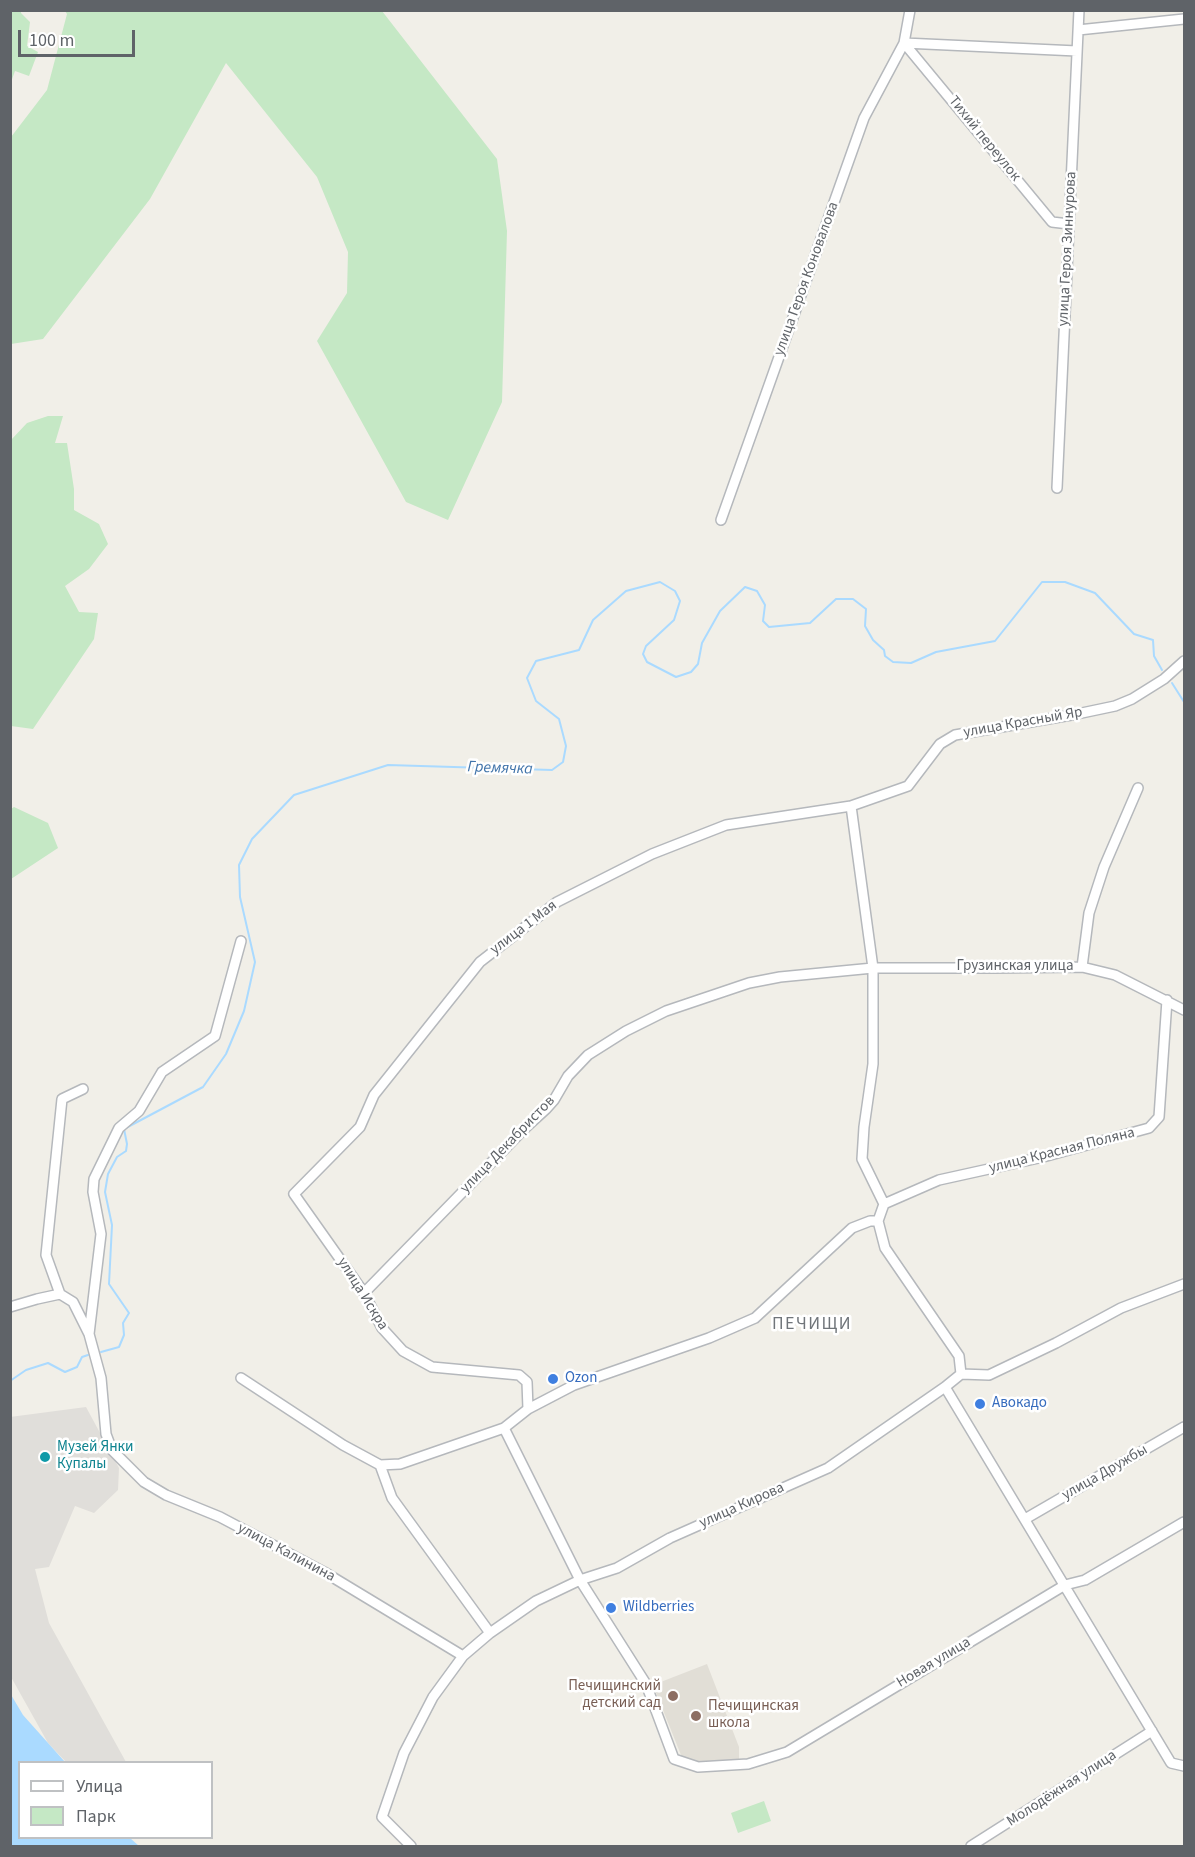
<!DOCTYPE html>
<html>
<head>
<meta charset="utf-8">
<style>
	body { margin:0 }
	#map { position:relative; width:1195px; height:1857px; overflow:hidden; background:#f1efe8; font-family:"Source Sans 3",sans-serif }
	canvas { display:block }
	.frame { position:absolute; inset:0; border:12px solid #5f6368; pointer-events:none }
	.legend { position:absolute; left:18px; top:1761px; width:195px; height:78px; box-sizing:border-box; background:#fff; border:2px solid #bfc1c3; margin:0; padding:8px 10px; list-style:none; font-size:18px; color:#5f6368 }
	.legend li { display:flex; align-items:center; gap:12px; height:30px }
	.legend b { width:30px; border:2px solid #bfc1c3 }
	.scale { position:absolute; left:18px; top:30px; width:117px; height:27px; box-sizing:border-box; border:3px solid #5f6368; border-top:0; padding-left:8px; font-size:18px; line-height:21px; white-space:nowrap; color:#5f6368; -webkit-text-stroke:4px #fff; paint-order:stroke }
</style>
</head>
<body>
<div id="map">
<canvas width="1195" height="1857"></canvas>
<div class="frame"></div>
<ul class="legend">
<li><b style="height:8px;background:#fff"></b>Улица</li>
<li><b style="height:16px;background:#c5e8c5"></b>Парк</li>
</ul>
<div class="scale">100 m</div>
</div>
<script>
const context = document.querySelector('canvas').getContext('2d');
context.lineJoin = 'round';
function fillPath(path, color) {
  context.fillStyle = color;
  context.fill(path, 'evenodd');
}
function toPath(rows) {
  const path = new Path2D();
  for (const r of rows) {
    path.moveTo(r[0], r[1]);
    for (let i = 2; i < r.length; i += 2) path.lineTo(r[i], r[i + 1]);
  }
  return path;
}
function strokePath(path, color, width, dash) {
  context.strokeStyle = color;
  context.lineWidth = width;
  context.lineCap = dash ? 'butt' : 'round';
  context.setLineDash(dash || []);
  context.stroke(path);
}
function write(font, color, halo, rows, align = 'center') {
  context.font = font + ' "Source Sans 3",sans-serif';
  context.lineWidth = 5;
  context.setLineDash([]);
  context.textBaseline = 'middle';
  context.strokeStyle = halo;
  context.fillStyle = color;
  for (const [text, x, y, turn = 0] of rows) {
    context.save();
    context.translate(x, y);
    context.rotate((+turn || 0) * Math.PI / 180);
    context.textAlign = isNaN(turn) ? turn : align;
    if (halo) context.strokeText(text, 0, 0);
    context.fillText(text, 0, 0);
    context.restore();
  }
}
fillPath(toPath([
	[86,1407,119,1468,118,1490,94,1513,75,1506,49,1567,35,1569,49,1623,126,1762,66,1762,48,1743,11,1677,10,1417]
]), '#e0deda');
fillPath(toPath([
	[707,1664,739,1747,739,1761,701,1763,688,1761,681,1755,653,1685]
]), '#e1ded6');
fillPath(toPath([
	[11,10,21,11,21,13,30,22,27,46,38,52,29,76,15,71,11,82],
	[65,11,382,11,497,159,507,231,502,402,448,520,406,502,317,341,347,293,348,252,317,177,226,63,150,199,43,339,11,344,11,137,47,90,67,14],
	[48,416,63,416,55,443,67,443,74,489,74,510,99,524,108,544,89,569,65,586,79,612,98,613,94,639,33,729,11,726,11,440,27,423],
	[14,807,48,823,58,848,11,879,11,809],
	[764,1801,771,1821,738,1833,731,1813]
]), '#c5e8c5');
fillPath(toPath([
	[10,1693,23,1715,65,1762,20,1762,20,1838,130,1838,139,1846,11,1846]
]), '#aadaff');
strokePath(toPath([
	[1172,683,1184,702],
	[101,1352,119,1347,124,1335,123,1323,129,1313,109,1284,112,1225,105,1192,108,1174,117,1157,126,1151,127,1144,124,1129,203,1087,226,1054,244,1011,255,962,240,897,239,865,252,839,294,795,388,765,552,770,563,762,566,746,559,719,536,701,527,678,536,661,579,650,593,620,626,591,660,582,675,591,680,601,674,620,646,646,643,654,647,662,676,677,691,672,698,664,702,643,720,611,745,587,757,591,765,605,763,621,769,627,810,623,836,599,853,599,866,609,865,626,873,640,884,650,885,656,893,662,911,663,936,652,995,641,1042,582,1065,582,1095,593,1134,634,1153,640,1154,656,1162,670],
	[10,1381,26,1370,48,1363,65,1372,77,1367,82,1357,88,1355]
]), '#aadaff', 2);
const minor = toPath([
	[1078,30,1184,19],
	[904,43,1052,222,1069,224],
	[904,43,1077,51],
	[1057,488,1079,10],
	[721,520,864,118,904,43,910,10],
	[851,806,873,968,873,1064,864,1127,862,1159,884,1204,878,1221,885,1248,959,1356,961,1374],
	[1082,967,1089,913,1104,867,1138,788],
	[884,1204,939,1180,1043,1157,1149,1128,1159,1117,1167,1000],
	[364,1293,524,1129,546,1109,554,1100,568,1076,588,1055,626,1031,666,1011,749,983,780,977,873,968,995,968,1082,967,1115,975,1184,1010],
	[60,1294,46,1255,62,1099,83,1089],
	[10,1307,37,1299,60,1294,73,1302,89,1334,101,1378,106,1434,112,1450,144,1482,166,1495,220,1517,324,1572,463,1656],
	[89,1334,101,1234,93,1192,94,1179,119,1128,139,1111,162,1072,215,1036,241,941],
	[241,1378,343,1445,380,1465,392,1498,490,1633],
	[945,1387,1171,1763,1184,1766],
	[528,1409,527,1382,519,1375,432,1367,403,1351,382,1328,364,1293,294,1194,360,1127,374,1095,480,962,557,902,652,854,726,825,851,806,908,786,940,744,955,735,1077,714,1115,706,1132,699,1164,679,1184,661],
	[504,1428,580,1580,646,1684,674,1759,698,1767,748,1764,787,1752,1065,1585,1085,1580,1184,1522],
	[380,1465,400,1464,504,1428,528,1409,574,1385,709,1338,755,1318,852,1228,870,1221,878,1221],
	[1025,1519,1184,1427],
	[411,1846,382,1817,404,1753,433,1697,463,1656,490,1633,536,1601,580,1580,617,1568,670,1538,828,1468,945,1387,961,1374,989,1375,1056,1343,1121,1308,1184,1284],
	[971,1846,1152,1731]
]);
strokePath(minor, '#b5b8bc', 12);
strokePath(minor, '#fff', 9);
for (const [x, y, r, color] of [
	[553,1379,6,"#3f7fe0"],
	[980,1404,6,"#3f7fe0"],
	[45,1457,6,"#0f9aa8"],
	[611,1608,6,"#3f7fe0"],
	[673,1696,6,"#8d6e63"],
	[696,1716,6,"#8d6e63"]
]) {
  const dot = new Path2D();
  dot.arc(x, y, r, 0, 2 * Math.PI);
  context.fillStyle = color;
  context.fill(dot);
  strokePath(dot, '#fff', 2);
}
write('15px', '#5f6368', '#fff', [
	["Тихий переулок",984,139,51],
	["улица Героя Зиннурова",1068,249,-87],
	["улица Героя Коновалова",807,279,-70],
	["улица Красный Яр",1023,723,-10],
	["улица 1 Мая",524,928,-37],
	["Грузинская улица",1015,967],
	["улица Декабристов",508,1145,-46],
	["улица Красная Поляна",1062,1151,-14],
	["улица Искра",362,1294,58],
	["улица Дружбы",1105,1473,-30],
	["улица Кирова",742,1506,-24],
	["улица Калинина",286,1553,28],
	["Новая улица",934,1663,-31],
	["Молодёжная улица",1062,1789,-33]
]);
write('15px', '#366cbe', '#fff', [
	["Ozon",565,1379],
	["Авокадо",992,1404],
	["Wildberries",623,1608]
], 'left');
write('15px', '#0d838f', '#fff', [
	["Музей Янки",57,1448],
	["Купалы",57,1465]
], 'left');
write('15px', '#785e54', '#fff', [
	["Печищинский",661,1687],
	["детский сад",661,1704],
	["Печищинская",708,1707,"left"],
	["школа",708,1724,"left"]
], 'right');
write('italic 16px', '#4174aa', '#fff', [
	["Гремячка",500,769,2]
]);
context.letterSpacing = '1.5px';
write('18px', '#70757a', '#fff', [
	["ПЕЧИЩИ",812,1325]
]);
context.letterSpacing = '0px';
</script>
</body>
</html>
